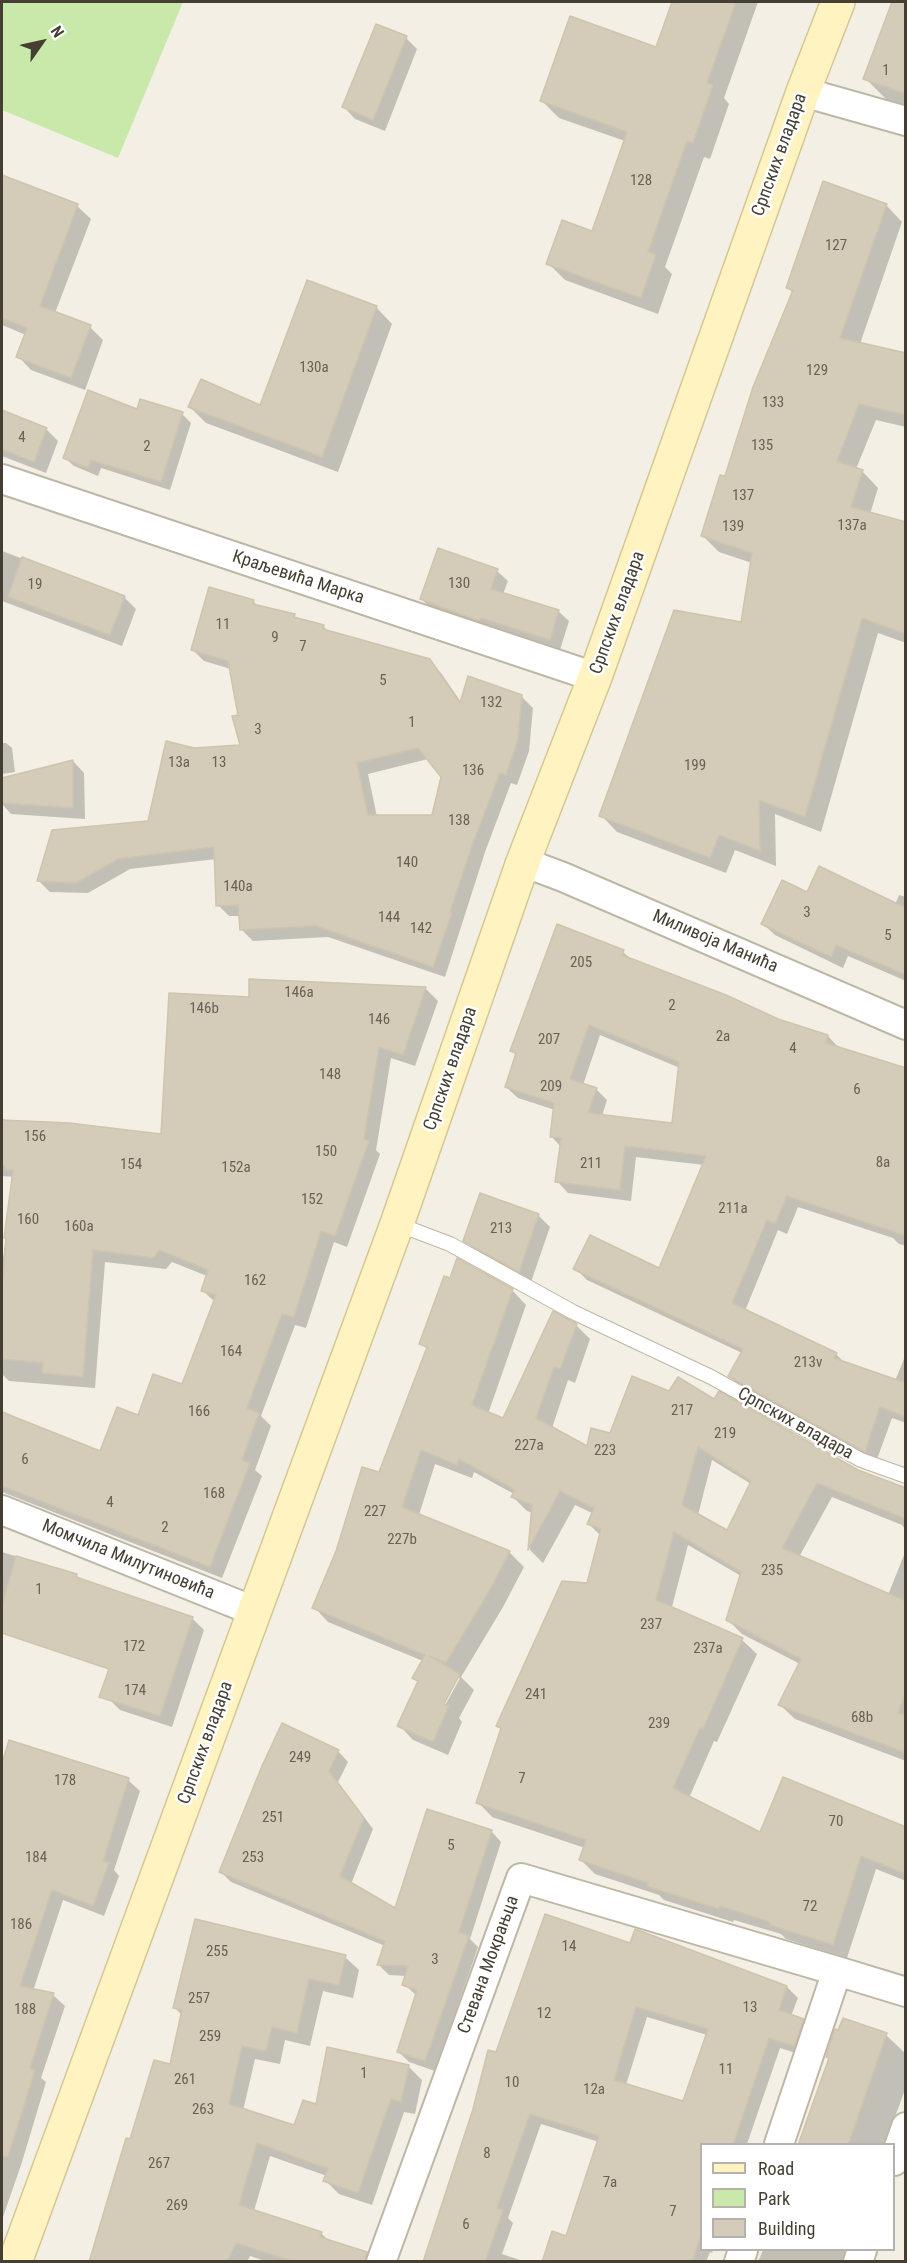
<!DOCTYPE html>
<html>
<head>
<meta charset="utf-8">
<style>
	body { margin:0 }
	#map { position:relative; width:907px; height:2263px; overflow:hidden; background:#f3efe4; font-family:"Roboto Condensed",sans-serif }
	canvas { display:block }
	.frame { position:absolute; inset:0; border:3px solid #453f33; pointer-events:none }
	.legend { position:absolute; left:700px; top:2143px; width:195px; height:108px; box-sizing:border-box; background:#fff; border:2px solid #b5b2ad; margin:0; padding:8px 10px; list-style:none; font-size:18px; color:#453f33 }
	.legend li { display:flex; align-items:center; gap:12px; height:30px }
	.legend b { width:30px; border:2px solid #b5b2ad }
	.north { position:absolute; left:12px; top:12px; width:60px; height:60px; -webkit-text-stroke:4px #fff; paint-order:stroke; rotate:56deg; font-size:16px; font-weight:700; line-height:24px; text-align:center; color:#453f33 }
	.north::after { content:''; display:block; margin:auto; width:21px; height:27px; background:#453f33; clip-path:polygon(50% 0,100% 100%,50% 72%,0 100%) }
</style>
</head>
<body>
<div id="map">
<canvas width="907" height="2263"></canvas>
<div class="frame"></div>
<ul class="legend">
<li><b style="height:8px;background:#fff4c1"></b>Road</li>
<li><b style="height:16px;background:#c9e9aa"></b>Park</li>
<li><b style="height:16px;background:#d4cbb9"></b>Building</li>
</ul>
<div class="north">N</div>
</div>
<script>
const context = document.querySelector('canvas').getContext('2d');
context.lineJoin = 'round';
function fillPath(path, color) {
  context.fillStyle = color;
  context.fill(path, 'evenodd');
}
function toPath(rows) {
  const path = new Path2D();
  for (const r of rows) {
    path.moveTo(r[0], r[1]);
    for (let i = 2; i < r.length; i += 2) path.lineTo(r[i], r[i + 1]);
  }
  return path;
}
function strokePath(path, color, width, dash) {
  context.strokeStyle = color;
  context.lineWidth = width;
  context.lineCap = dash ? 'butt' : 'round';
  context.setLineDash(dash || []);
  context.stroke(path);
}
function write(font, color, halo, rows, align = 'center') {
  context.font = font + ' "Roboto Condensed",sans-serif';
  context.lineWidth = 5;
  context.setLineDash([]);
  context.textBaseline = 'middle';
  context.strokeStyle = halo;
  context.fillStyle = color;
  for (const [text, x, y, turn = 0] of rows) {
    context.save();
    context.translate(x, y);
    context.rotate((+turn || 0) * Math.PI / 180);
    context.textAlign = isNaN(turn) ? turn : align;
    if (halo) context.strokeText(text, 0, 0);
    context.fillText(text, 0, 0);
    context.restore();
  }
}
fillPath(toPath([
	[2,2,183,2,118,158,2,110]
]), '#c9e9aa');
fillPath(toPath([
	[674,2,758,2,724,98,729,104,710,159,704,157,665,267,672,274,658,314,565,280,548,263,593,233,625,141,559,118,542,101,657,49],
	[893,2,906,2,906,108,890,103,865,78],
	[406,38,417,49,385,131,355,119,344,107],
	[2,177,77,206,91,219,55,313,90,327,103,340,85,390,31,370,18,356,26,335,2,325],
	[886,205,902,222,860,344,906,355,906,427,876,420,856,469,862,471,878,488,870,514,906,524,906,643,878,633,821,832,775,814,776,866,735,850,726,873,617,832,601,815,742,624,752,563,719,552,703,536,726,478,793,293,787,287],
	[376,307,392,324,338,472,206,423,190,407,261,407],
	[138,411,182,414,191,423,170,490,101,468,98,476,74,466,64,457],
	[2,412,46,429,58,441,46,473,2,456],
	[2,551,124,597,136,609,122,646,2,601],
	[497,571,508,581,503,594,558,611,569,621,560,650,432,610,422,599],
	[253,601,259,607,294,616,298,619,323,626,329,632,429,661,441,673,461,702,521,696,533,708,529,751,517,785,511,783,485,852,445,977,328,937,253,941,242,930,241,916,229,916,218,905,216,859,130,869,88,893,50,892,39,881,149,823,194,749,242,747,240,716,231,669,204,661,193,650],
	[428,759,443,777,433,817,377,817,368,774],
	[2,743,6,743,12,748,15,772,2,774],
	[73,761,84,773,85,819,11,814,2,804,2,799,12,777],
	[808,894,895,905,899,895,906,897,906,981,848,956,843,968,775,935,763,924],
	[623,952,632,960,778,1020,828,1036,839,1048,906,1074,906,1246,899,1244,893,1238,798,1207,787,1234,778,1230,745,1311,836,1354,845,1363,895,1381,906,1354,906,1423,892,1418,876,1462,741,1387,729,1376,742,1353,587,1280,575,1268,660,1270,704,1165,636,1157,631,1201,568,1193,557,1181,561,1147,551,1136,555,1110,518,1098,506,1087,516,1055,512,1051],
	[600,1035,680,1068,673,1124,602,1116,607,1100,596,1089,583,1085],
	[251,980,426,989,438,1001,415,1066,391,1058,376,1150,380,1154,347,1247,334,1242,306,1328,295,1325,261,1416,271,1426,255,1470,262,1476,222,1578,2,1492,2,1414,101,1453,139,1417,183,1386,215,1302,203,1291,207,1276,172,1262,166,1269,105,1262,95,1388,9,1381,2,1374,2,1266,14,1177,2,1176,2,1118,9,1122,162,1136,250,999],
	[538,1215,550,1227,531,1282,477,1252,465,1241],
	[512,1290,526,1305,488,1414,504,1420,576,1325,590,1339,575,1383,568,1380,552,1428,588,1448,670,1393,715,1402,858,1471,906,1490,906,1531,902,1525,832,1497,799,1557,888,1595,906,1550,906,1761,795,1719,780,1705,800,1664,742,1634,727,1619,741,1576,688,1545,672,1607,742,1640,757,1654,717,1742,714,1741,689,1798,761,1835,906,1828,906,1881,876,1869,847,1958,786,1939,781,1934,734,1920,733,1922,664,1900,659,1895,595,1874,581,1860,585,1848,492,1817,478,1802,502,1730,498,1726,588,1585,601,1536,589,1524,594,1514,575,1505,543,1563,530,1550,533,1513,527,1511,513,1497,514,1494,474,1472,472,1478,435,1464,419,1515,509,1552,524,1567,503,1607,461,1677,474,1690,459,1718,462,1722,448,1755,413,1740,399,1725,419,1682,414,1677,423,1661,328,1622,314,1607,379,1474,428,1350,421,1343],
	[712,1460,751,1484,728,1532,698,1515],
	[457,1678,460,1678,442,1711,439,1710],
	[2,1552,76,1575,81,1580,192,1618,204,1630,172,1727,120,1710,109,1699,120,1662,2,1623],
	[10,1742,128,1780,140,1791,114,1870,119,1876,104,1916,63,1900,33,1991,53,1995,65,2006,41,2078,46,2082,22,2162,2,2220,2,2045,21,2039,2,2035,2,1768],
	[338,1751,348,1762,338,1782,373,1829,351,1884,396,1910,491,1831,501,1842,470,1939,478,1947,435,2071,409,2062,399,2052,417,1996,404,1984,407,1976,389,1975,379,1965,385,1946,231,1882,221,1872],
	[631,1945,787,1987,798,1998,791,2016,803,2020,814,2031,805,2056,780,2048,747,2144,702,2144,702,2250,713,2250,712,2253,710,2252,706,2262,642,2262,599,2142,541,2124,508,2218,513,2223,502,2254,526,2262,424,2262,497,2054],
	[647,2017,707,2035,684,2103,626,2085],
	[345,1957,359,1970,353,1998,323,1991,310,2046,285,2040,280,2064,255,2059,243,2111,295,2127,317,2106,408,2066,422,2080,415,2114,404,2112,372,2205,339,2194,325,2180,327,2176,270,2156,254,2211,321,2233,329,2241,326,2262,268,2262,250,2256,247,2262,90,2262,131,2141,171,2066,182,2015,175,2008],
	[886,2035,906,2054,906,2087,885,2144,800,2144],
	[763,2250,848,2250,844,2262,758,2262]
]), '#0003');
const building = toPath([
	[672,2,736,2,707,83,713,85,693,143,687,141,648,252,656,255,641,298,546,264,562,220,592,231,627,132,540,101,570,16,656,47,672,2],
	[892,2,906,2,906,94,863,79,892,2],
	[376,24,407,36,373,120,342,107,376,24],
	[2,175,78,204,40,306,91,325,71,378,16,357,27,328,2,318,2,175],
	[823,181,887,204,840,338,906,353,906,415,859,404,837,461,863,470,851,507,906,522,906,634,862,618,805,817,759,800,760,851,719,835,710,858,599,816,674,610,741,622,752,553,701,536,720,475,725,476,753,387,793,290,786,288,823,181],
	[307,280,377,306,322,457,188,407,201,379,260,405,307,280],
	[88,390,137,409,140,399,183,412,161,482,91,460,88,468,63,458,88,390],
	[2,410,47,428,34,462,2,449,2,410],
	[438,548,498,569,491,589,559,610,550,640,481,618,479,621,420,599,438,548],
	[22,557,125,596,110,635,8,597,22,557],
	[209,587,254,600,253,604,295,614,294,617,324,625,323,629,430,659,460,703,468,676,522,695,518,739,506,775,500,773,474,840,450,912,452,913,433,967,316,926,240,930,238,905,216,906,214,847,118,859,76,883,37,881,52,830,148,821,166,741,194,748,240,745,232,716,238,715,228,661,191,650,209,587],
	[418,748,441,777,432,815,368,815,357,763,418,748],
	[73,760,73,808,2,803,2,778,73,760],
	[819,866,906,908,906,975,836,945,831,957,761,924,782,880,807,892,819,866],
	[557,924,624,950,622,955,726,995,778,1019,828,1035,826,1043,906,1068,906,1236,787,1196,775,1224,767,1220,732,1303,837,1353,834,1358,906,1383,906,1417,880,1407,865,1452,728,1376,743,1349,573,1269,590,1235,659,1268,706,1156,625,1146,620,1190,555,1182,561,1138,550,1137,554,1103,505,1087,516,1053,510,1051,557,924],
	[589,1025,679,1062,672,1123,588,1113,597,1088,570,1079,589,1025],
	[249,979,426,987,403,1055,379,1047,364,1139,369,1141,335,1236,321,1231,294,1317,282,1314,247,1408,259,1413,242,1460,250,1463,210,1567,2,1486,2,1412,100,1451,117,1407,138,1415,153,1374,182,1384,216,1295,201,1291,208,1270,159,1250,154,1258,93,1250,83,1377,42,1373,43,1363,2,1359,2,1286,6,1238,4,1238,13,1170,5,1170,5,1166,2,1165,2,1120,69,1123,161,1134,169,993,249,997,249,979],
	[480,1193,539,1214,519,1272,463,1241,480,1193],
	[457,1258,513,1289,472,1405,503,1418,553,1311,577,1324,560,1369,554,1367,536,1418,587,1446,591,1428,610,1433,632,1376,669,1391,678,1377,714,1399,719,1391,858,1470,906,1488,906,1519,817,1483,782,1548,906,1601,906,1691,898,1713,906,1716,906,1753,778,1705,801,1659,726,1620,741,1572,674,1532,656,1600,743,1638,703,1729,700,1728,673,1788,760,1832,783,1777,906,1827,906,1874,861,1856,833,1945,770,1925,770,1922,720,1906,719,1909,647,1886,648,1883,579,1860,586,1840,476,1803,501,1728,496,1726,562,1581,587,1583,601,1529,587,1524,594,1508,560,1491,528,1550,532,1505,511,1497,515,1490,459,1459,457,1465,421,1450,402,1507,510,1551,488,1593,446,1663,429,1656,460,1674,444,1704,449,1706,433,1742,397,1726,418,1681,412,1678,425,1655,312,1608,336,1551,362,1467,379,1472,427,1347,419,1344,444,1276,450,1278,457,1258],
	[698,1447,751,1481,727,1530,682,1505,698,1447],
	[16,1556,77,1574,76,1577,193,1617,160,1716,99,1697,109,1669,2,1633,2,1605,16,1556],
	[282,1723,339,1750,329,1771,364,1818,340,1876,395,1908,427,1809,492,1830,459,1932,469,1936,425,2061,397,2052,417,1990,402,1985,408,1966,377,1965,385,1941,219,1872,262,1766,282,1723],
	[9,1740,129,1778,103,1861,109,1863,93,1906,52,1890,20,1986,54,1993,30,2068,35,2070,8,2157,2,2156,2,1763,9,1740],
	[545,1914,630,1943,635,1929,787,1986,779,2010,804,2019,794,2046,769,2038,733,2145,702,2145,702,2233,692,2262,542,2262,552,2231,566,2236,599,2136,530,2114,497,2208,503,2210,485,2262,423,2262,473,2109,488,2050,496,2052,545,1914],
	[636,2007,708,2029,683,2101,614,2080,636,2007],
	[195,1919,346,1955,339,1985,309,1979,297,2033,272,2027,266,2051,242,2046,229,2104,294,2125,303,2100,316,2104,327,2047,409,2065,401,2102,391,2099,358,2193,323,2181,328,2169,257,2143,239,2205,322,2232,320,2237,367,2252,365,2262,295,2262,236,2243,227,2262,89,2262,126,2138,130,2139,154,2060,170,2064,182,2010,173,2008,195,1919],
	[843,2018,887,2033,848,2145,798,2145,829,2058,826,2057,835,2029,838,2030,843,2018]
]);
fillPath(building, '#d4cbb9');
strokePath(building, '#cfc4ac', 1.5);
const lane = toPath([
	[397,1224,450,1244,573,1312,711,1377,861,1460,906,1476]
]);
const street = toPath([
	[803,92,906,121],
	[2,479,595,677],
	[523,862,563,877,906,1025],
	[2,1510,254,1611],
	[779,2144,837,1971,906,1992],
	[894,2161,906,2127],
	[381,2262,521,1878,837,1971],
	[739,2262,743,2250],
	[858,2262,862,2250]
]);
const secondary = toPath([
	[15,2262,397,1224,523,862,595,677,803,92,838,2]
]);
strokePath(lane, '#beb7a6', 16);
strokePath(street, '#beb7a6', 32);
strokePath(secondary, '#d5c791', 36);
strokePath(lane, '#fff', 14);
strokePath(street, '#fff', 28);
strokePath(secondary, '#fff4c1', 33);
write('15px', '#696254', null, [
	["1",886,71],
	["128",641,181],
	["127",836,246],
	["130a",314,368],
	["129",817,371],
	["133",773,403],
	["4",22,438],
	["135",762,446],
	["2",147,447],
	["137",743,496],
	["137a",852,526],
	["139",733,527],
	["130",459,584],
	["19",35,585],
	["11",223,625],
	["9",275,638],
	["7",303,647],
	["5",383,681],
	["132",491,703],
	["1",412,723],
	["3",258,730],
	["13a",179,763],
	["13",219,763],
	["199",695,766],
	["136",473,771],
	["138",459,821],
	["140",407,863],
	["140a",238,887],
	["3",807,913],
	["144",389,918],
	["142",421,929],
	["5",888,936],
	["205",581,963],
	["146a",299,993],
	["2",672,1006],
	["146b",204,1009],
	["146",379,1020],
	["2a",723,1037],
	["207",549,1040],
	["4",793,1049],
	["148",330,1075],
	["209",551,1087],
	["6",857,1090],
	["156",35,1137],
	["150",326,1152],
	["8a",883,1163],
	["211",591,1164],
	["154",131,1165],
	["152a",236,1168],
	["152",312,1200],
	["211a",733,1209],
	["160",28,1220],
	["160a",79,1227],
	["213",501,1229],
	["162",255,1281],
	["164",231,1352],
	["213v",808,1363],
	["217",682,1411],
	["166",199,1412],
	["219",725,1434],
	["227a",529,1446],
	["223",605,1451],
	["6",25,1460],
	["168",214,1494],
	["4",110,1503],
	["227",375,1512],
	["2",165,1528],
	["227b",402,1540],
	["235",772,1571],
	["1",39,1590],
	["237",651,1625],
	["172",134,1647],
	["237a",708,1649],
	["174",135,1691],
	["241",536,1695],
	["68b",862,1718],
	["239",659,1724],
	["249",300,1758],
	["7",522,1779],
	["178",65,1781],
	["251",273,1818],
	["70",836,1822],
	["5",451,1846],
	["184",36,1858],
	["253",253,1858],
	["72",810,1907],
	["186",21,1925],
	["14",569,1947],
	["255",217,1952],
	["3",435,1960],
	["257",199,1999],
	["13",750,2008],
	["188",25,2010],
	["12",544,2014],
	["259",210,2037],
	["11",726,2070],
	["1",364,2074],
	["261",185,2080],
	["10",512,2083],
	["12a",594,2090],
	["263",203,2110],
	["8",487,2154],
	["267",159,2164],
	["7a",610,2183],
	["269",177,2206],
	["7",673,2212],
	["6",466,2225]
]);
write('18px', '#453f33', '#fff', [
	["Српских владара",780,155,-70],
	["Краљевића Марка",298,578,18],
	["Српских владара",618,613,-70],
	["Миливоја Манића",715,942,23],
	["Српских владара",451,1069,-71],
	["Српских владара",795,1424,29],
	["Момчила Милутиновића",128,1560,22],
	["Српских владара",206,1743,-70],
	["Стевана Мокрањца",489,1965,-70]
]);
</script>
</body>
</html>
